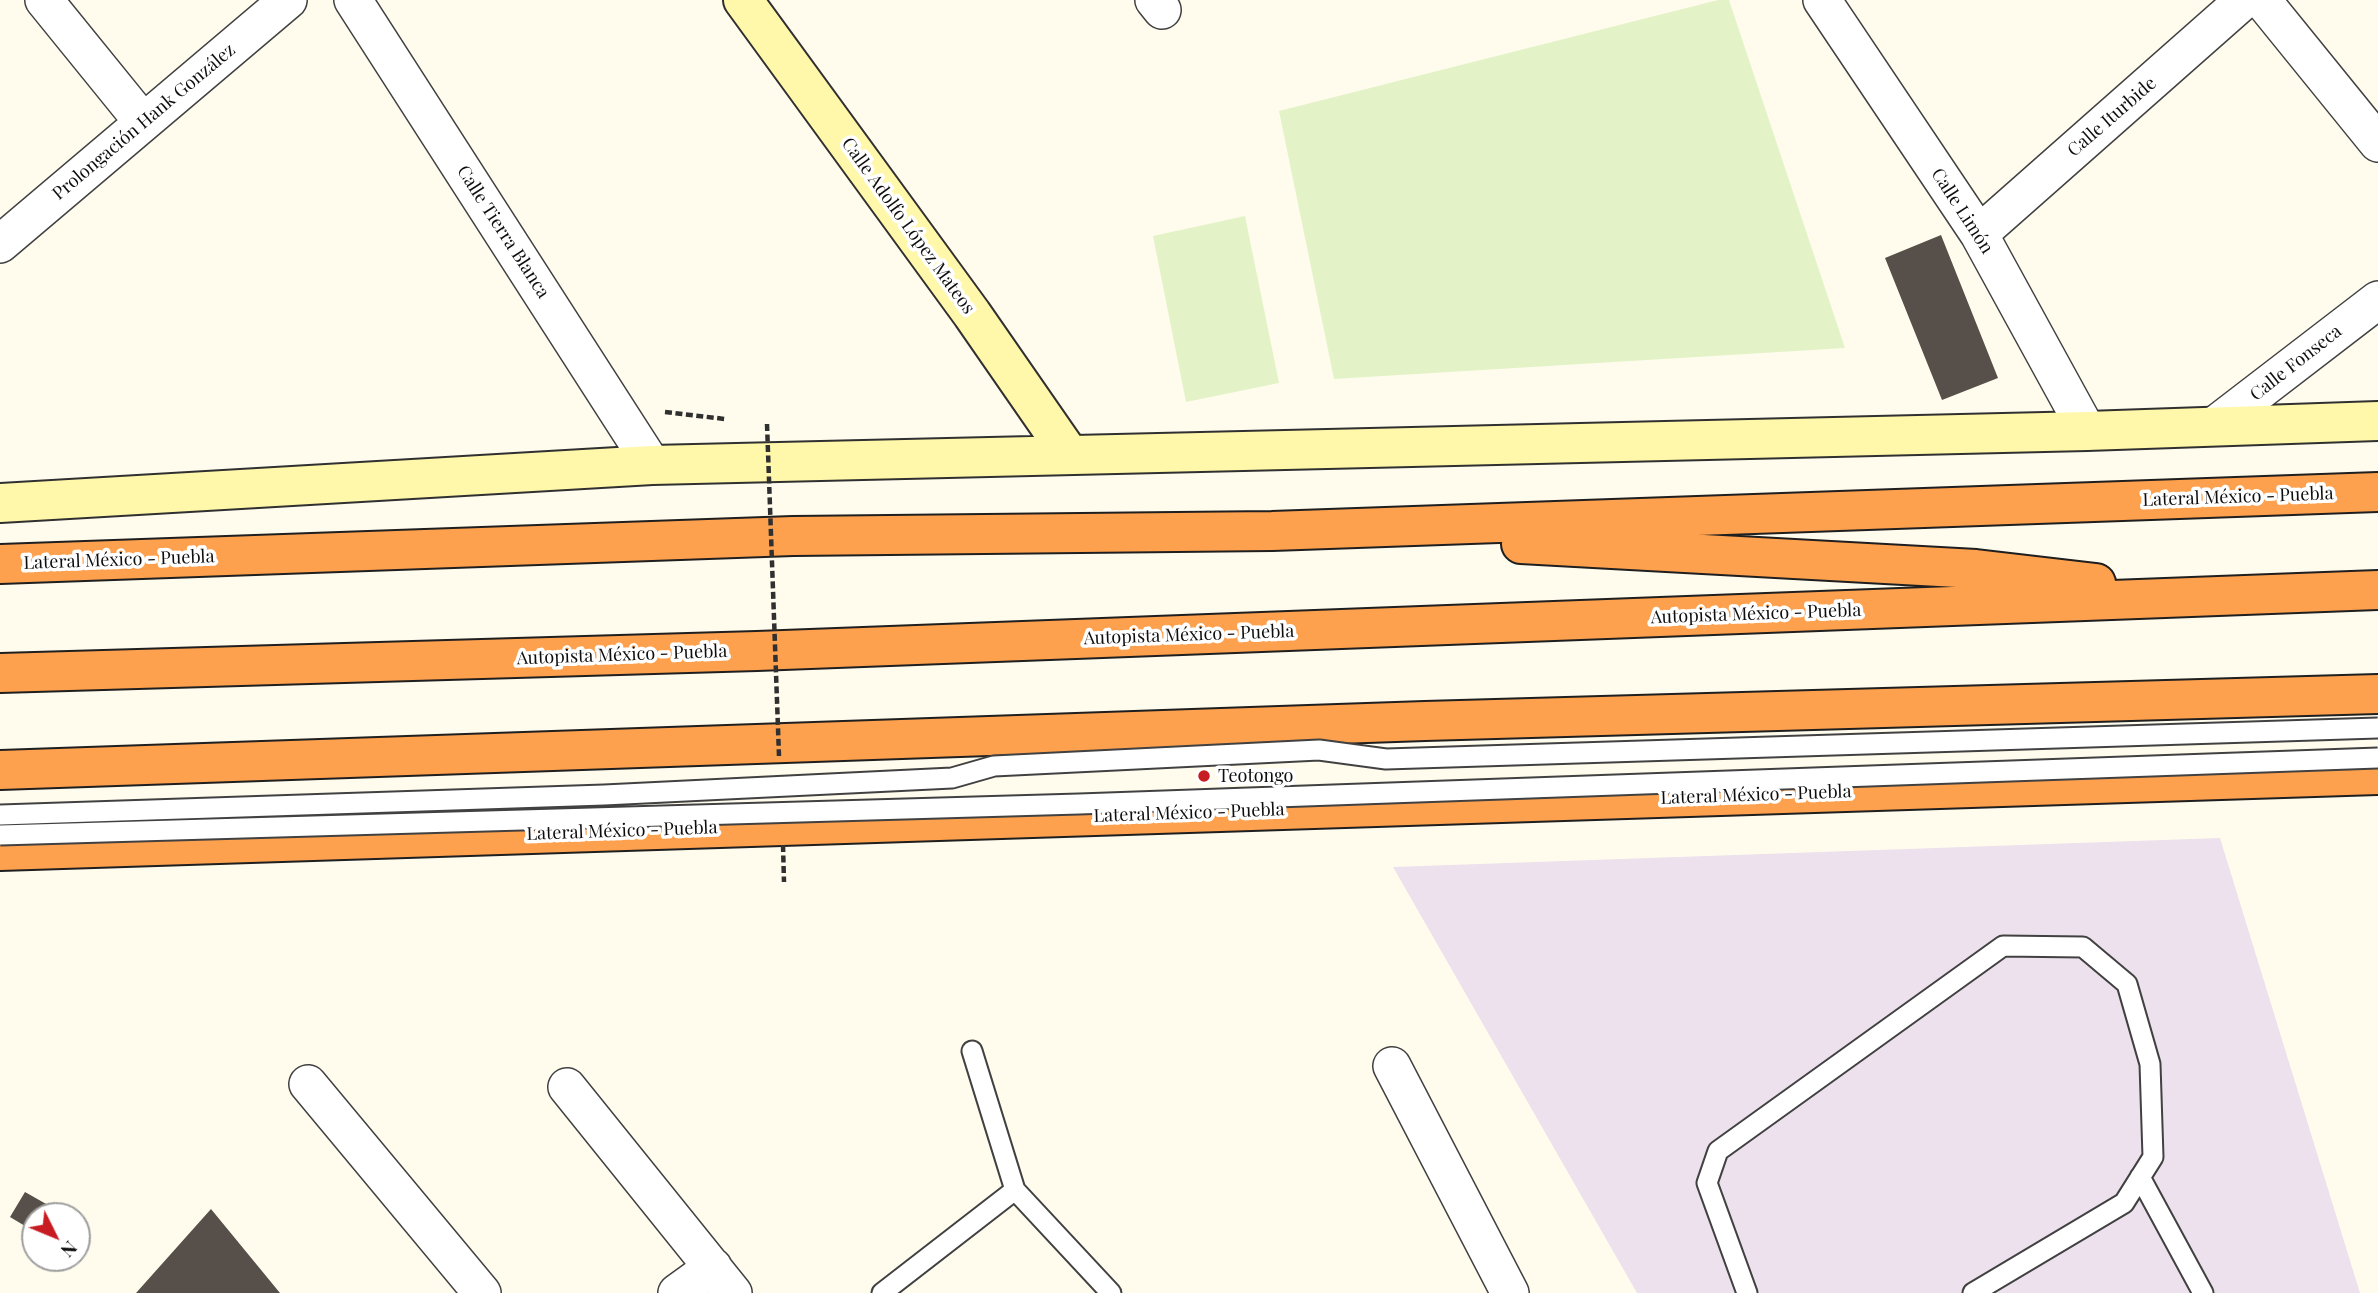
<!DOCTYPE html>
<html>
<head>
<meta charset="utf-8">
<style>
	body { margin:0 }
	#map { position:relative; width:2378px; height:1293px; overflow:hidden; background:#fffcee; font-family:"Playfair Display",serif }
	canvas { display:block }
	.north { position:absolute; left:21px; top:1202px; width:70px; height:70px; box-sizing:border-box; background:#fff; border:2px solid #9f9f9f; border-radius:50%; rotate:133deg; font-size:19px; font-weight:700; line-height:28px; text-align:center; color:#0e0e0e }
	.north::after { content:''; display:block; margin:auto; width:24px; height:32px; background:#c71c22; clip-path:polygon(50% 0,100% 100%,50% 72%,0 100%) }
</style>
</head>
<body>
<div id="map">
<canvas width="2378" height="1293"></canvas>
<div class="north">N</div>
</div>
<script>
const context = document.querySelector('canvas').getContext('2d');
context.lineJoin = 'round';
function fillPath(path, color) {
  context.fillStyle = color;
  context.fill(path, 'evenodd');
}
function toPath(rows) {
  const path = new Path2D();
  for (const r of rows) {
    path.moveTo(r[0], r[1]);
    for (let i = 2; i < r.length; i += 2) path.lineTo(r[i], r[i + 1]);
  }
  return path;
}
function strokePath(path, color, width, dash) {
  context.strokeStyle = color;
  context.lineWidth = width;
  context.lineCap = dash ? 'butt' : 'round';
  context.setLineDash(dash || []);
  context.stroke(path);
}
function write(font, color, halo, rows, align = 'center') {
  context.font = font + ' "Playfair Display",serif';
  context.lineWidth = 7;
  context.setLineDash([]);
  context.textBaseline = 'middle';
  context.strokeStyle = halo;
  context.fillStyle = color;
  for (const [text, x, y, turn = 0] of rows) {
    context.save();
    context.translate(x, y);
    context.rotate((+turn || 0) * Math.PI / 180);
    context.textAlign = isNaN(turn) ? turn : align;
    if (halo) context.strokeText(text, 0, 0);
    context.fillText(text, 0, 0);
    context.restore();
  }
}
fillPath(toPath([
	[2220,838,2360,1293,1637,1293,1393,867]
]), '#ece1ed');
fillPath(toPath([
	[1718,0,1729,0,1845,348,1334,379,1279,111],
	[1245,216,1279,383,1186,402,1153,236]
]), '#e3f3c7');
fillPath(toPath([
	[1941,235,1998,378,1942,400,1885,258],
	[25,1192,55,1209,51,1216,35,1216,35,1232,10,1217],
	[211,1209,280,1293,136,1293]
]), '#574f49');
const lane = toPath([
	[972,1051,1015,1190,1111,1293],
	[2140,1177,2203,1293],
	[882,1293,1015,1190],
	[1747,1293,1707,1183,1718,1151,2003,946,2083,947,2127,984,2150,1064,2153,1157,2124,1203,1973,1293]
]);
const street = toPath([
	[44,0,143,122],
	[353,0,652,465],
	[1154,0,1162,10],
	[1822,0,1979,234,2087,431],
	[2262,0,2378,143],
	[1979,234,2244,0],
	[0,244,288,0],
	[2214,426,2378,300],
	[1392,1066,1510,1293],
	[308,1084,482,1293],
	[567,1087,733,1293],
	[677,1293,713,1267]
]);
const secondary = toPath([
	[743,0,972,314,1069,454],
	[0,503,652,465,2087,431,2378,421]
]);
const highway = toPath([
	[1521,544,1976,569,2096,583],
	[0,564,793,536,1272,531,2378,492],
	[0,673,757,651,2378,590],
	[0,770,1425,721,2378,694],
	[0,851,2378,775]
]);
strokePath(lane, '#414141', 23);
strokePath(street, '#414141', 40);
strokePath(secondary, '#303030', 42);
strokePath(highway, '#1f1f1f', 42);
strokePath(toPath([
	[665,412,725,419]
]), '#303030', 4.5, [7, 3.5]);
strokePath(lane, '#fff', 19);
strokePath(street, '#fff', 37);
strokePath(secondary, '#fff7a9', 38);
strokePath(highway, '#fda14e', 38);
const laneBridge = toPath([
	[0,815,604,795,952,778,994,766,1319,750,1386,759,2378,728],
	[0,835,1079,804,2378,758]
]);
strokePath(laneBridge, '#414141', 23, []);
strokePath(toPath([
	[767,424,779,756],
	[783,845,784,882]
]), '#303030', 4.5, [7, 3.5]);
strokePath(laneBridge, '#fff', 19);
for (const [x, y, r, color] of [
	[1204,776,7,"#c71c22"]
]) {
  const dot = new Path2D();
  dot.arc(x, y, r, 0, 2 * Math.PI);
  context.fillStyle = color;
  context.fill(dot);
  strokePath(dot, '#fff', 2.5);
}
write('18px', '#0e0e0e', '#fff', [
	["Calle Iturbide",2112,117,-41],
	["Prolongación Hank González",144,122,-40],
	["Calle Limón",1962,211,57],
	["Calle Adolfo López Mateos",908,226,54],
	["Calle Tierra Blanca",503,232,57],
	["Calle Fonseca",2296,363,-38],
	["Lateral México - Puebla",2238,497,-2],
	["Lateral México - Puebla",119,560,-2],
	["Autopista México - Puebla",1756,614,-2],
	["Autopista México - Puebla",1189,635,-2],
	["Autopista México - Puebla",622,655,-2],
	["Lateral México - Puebla",1756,795,-2],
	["Lateral México - Puebla",1189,813,-2],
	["Lateral México - Puebla",622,831,-2]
]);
write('18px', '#0e0e0e', '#fff', [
	["Teotongo",1218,776]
], 'left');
</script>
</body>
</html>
